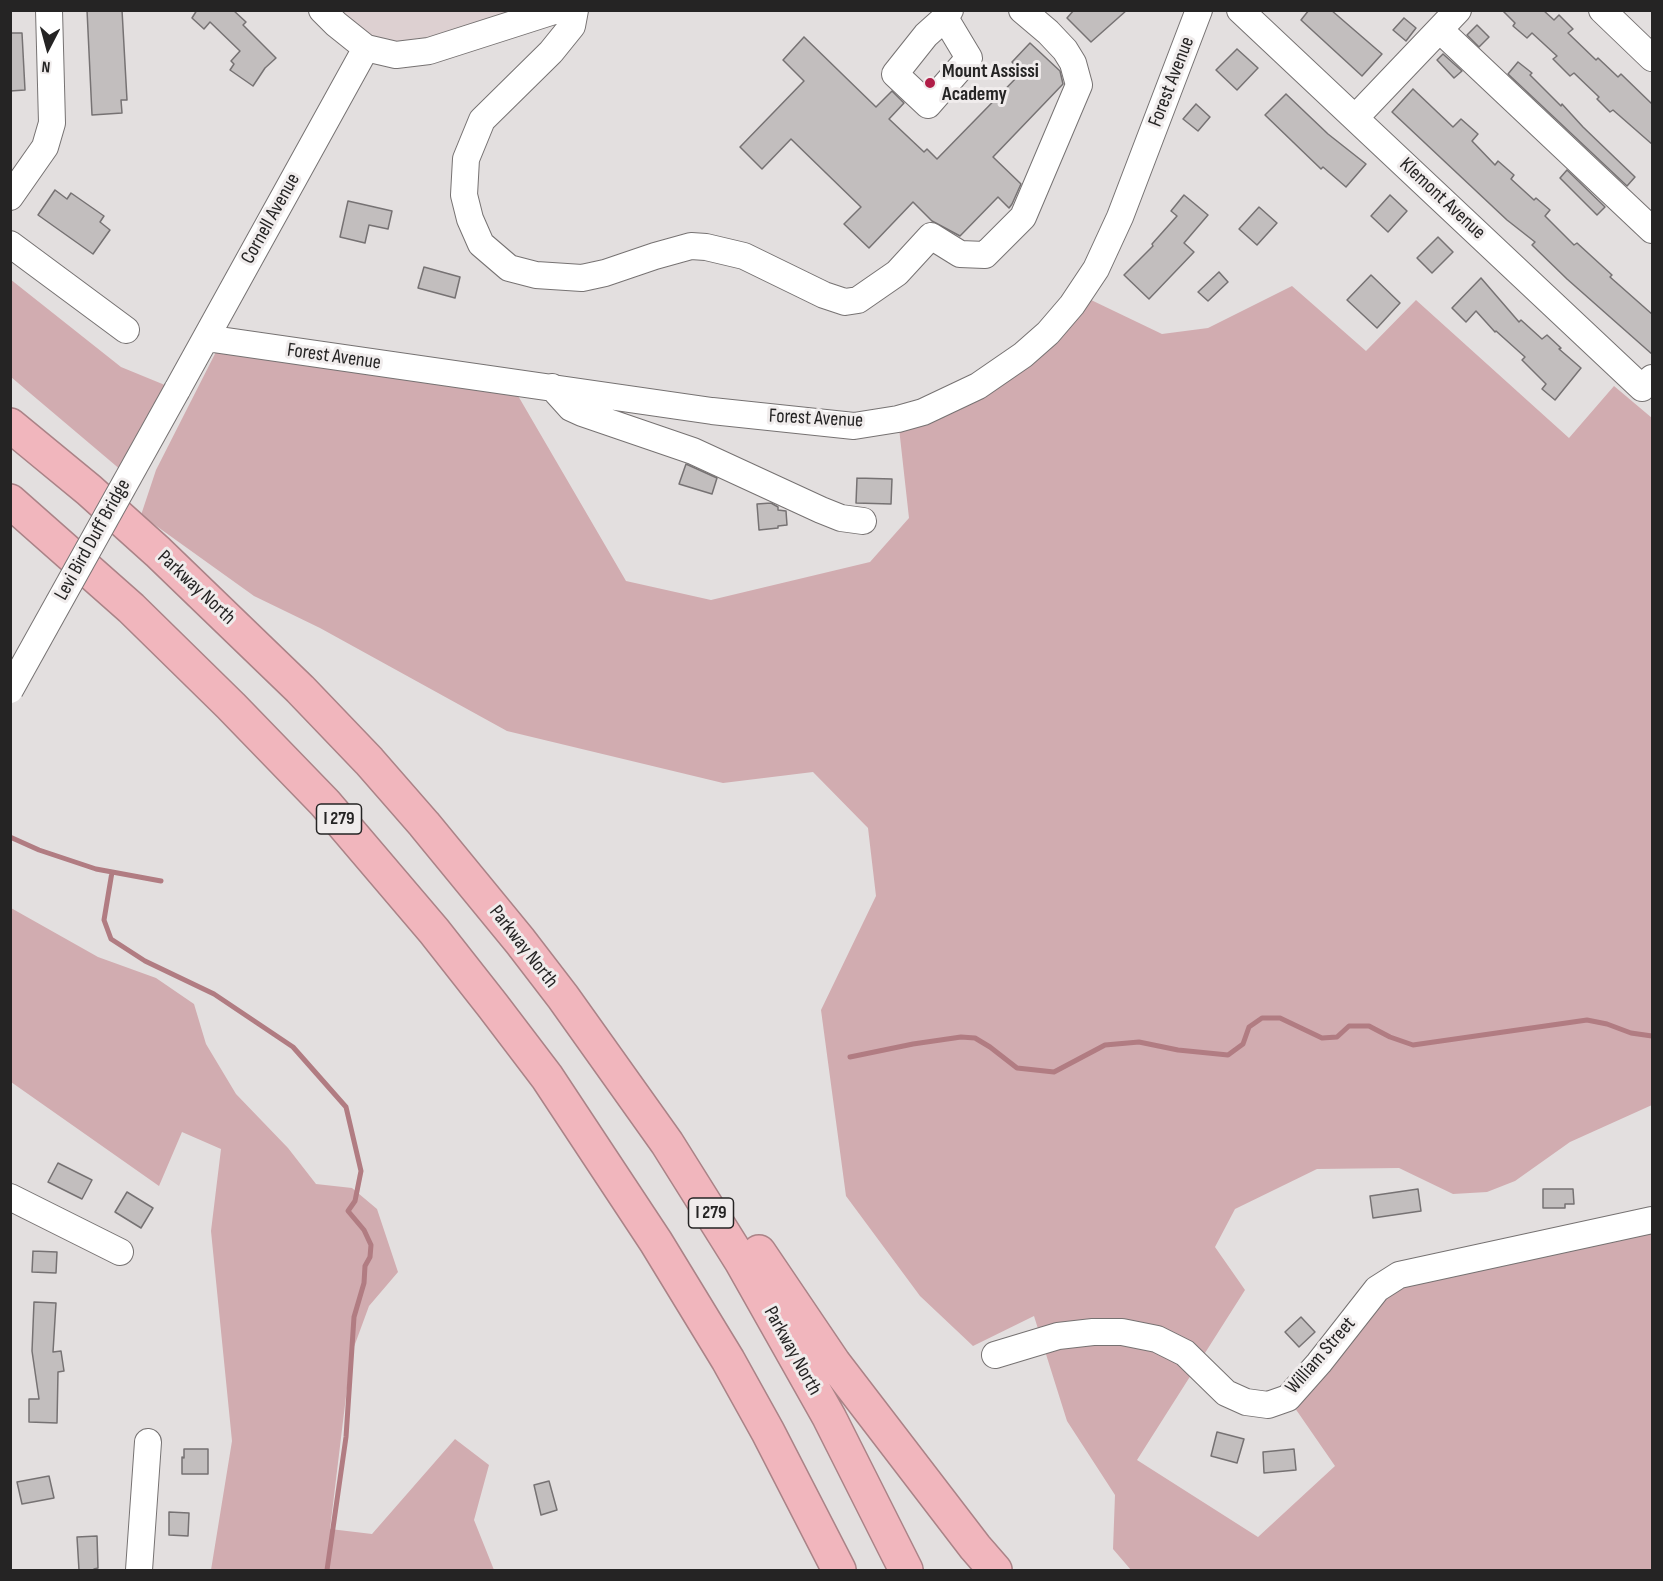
<!DOCTYPE html>
<html>
<head>
<meta charset="utf-8">
<style>
	body { margin:0 }
	#map { position:relative; width:1663px; height:1581px; overflow:hidden; background:#e3dfdf; font-family:"Sofia Sans Condensed",sans-serif }
	canvas { display:block }
	.frame { position:absolute; inset:0; border:12px solid #252424; pointer-events:none }
	.north { position:absolute; left:18px; top:18px; width:60px; height:60px; -webkit-text-stroke:4px #f0ecec; paint-order:stroke; rotate:186deg; font-size:16px; font-weight:700; line-height:24px; text-align:center; color:#252424 }
	.north::after { content:''; display:block; margin:auto; width:21px; height:27px; background:#252424; clip-path:polygon(50% 0,100% 100%,50% 72%,0 100%) }
</style>
</head>
<body>
<div id="map">
<canvas width="1663" height="1581"></canvas>
<div class="frame"></div>
<div class="north">N</div>
</div>
<script>
const context = document.querySelector('canvas').getContext('2d');
context.lineJoin = 'round';
function fillPath(path, color) {
  context.fillStyle = color;
  context.fill(path, 'evenodd');
}
function toPath(rows) {
  const path = new Path2D();
  for (const r of rows) {
    path.moveTo(r[0], r[1]);
    for (let i = 2; i < r.length; i += 2) path.lineTo(r[i], r[i + 1]);
  }
  return path;
}
function strokePath(path, color, width, dash) {
  context.strokeStyle = color;
  context.lineWidth = width;
  context.lineCap = dash ? 'butt' : 'round';
  context.setLineDash(dash || []);
  context.stroke(path);
}
function write(font, color, halo, rows, align = 'center') {
  context.font = font + ' "Sofia Sans Condensed",sans-serif';
  context.lineWidth = 6;
  context.setLineDash([]);
  context.textBaseline = 'middle';
  context.strokeStyle = halo;
  context.fillStyle = color;
  for (const [text, x, y, turn = 0] of rows) {
    context.save();
    context.translate(x, y);
    context.rotate((+turn || 0) * Math.PI / 180);
    context.textAlign = isNaN(turn) ? turn : align;
    if (halo) context.strokeText(text, 0, 0);
    context.fillText(text, 0, 0);
    context.restore();
  }
}
fillPath(toPath([
	[322,11,557,11,396,55]
]), '#ddd0d1');
fillPath(toPath([
	[10,279,121,367,177,390,128,476,11,377],
	[1292,286,1366,351,1416,300,1569,438,1614,386,1652,418,1652,1105,1570,1142,1515,1181,1487,1192,1453,1194,1399,1168,1317,1169,1235,1209,1215,1247,1245,1290,1137,1460,1258,1537,1335,1466,1288,1398,1377,1289,1652,1220,1652,1570,1131,1570,1113,1549,1115,1495,1067,1421,1034,1316,973,1346,920,1296,846,1196,821,1010,876,896,868,828,813,772,723,783,507,731,320,628,254,596,141,515,156,470,221,342,510,382,626,581,711,600,870,562,909,518,898,419,923,412,1089,299,1162,334,1208,328],
	[11,908,98,957,156,978,194,1004,206,1044,236,1094,288,1148,316,1184,352,1188,377,1209,398,1272,369,1306,351,1355,330,1529,372,1534,455,1439,489,1465,474,1520,494,1570,211,1570,232,1441,211,1231,221,1149,182,1132,159,1186,11,1082]
]), '#d1acb0');
strokePath(toPath([
	[10,837,39,850,96,869,161,881],
	[112,872,104,920,111,939,145,961,214,994,293,1047,346,1107,361,1171,355,1201,348,1211,364,1230,371,1245,370,1257,365,1266,364,1283,354,1317,346,1437,327,1570],
	[850,1057,913,1044,961,1037,975,1038,990,1047,1017,1068,1054,1072,1105,1045,1139,1042,1178,1050,1228,1055,1243,1044,1249,1027,1262,1018,1280,1018,1322,1038,1337,1037,1349,1026,1369,1026,1390,1037,1413,1045,1587,1020,1607,1024,1631,1033,1652,1036]
]), '#b17c82', 5);
const building = toPath([
	[87,10,122,10,127,100,121,100,122,113,92,115,87,10],
	[197,10,233,10,246,22,243,25,276,58,265,68,253,86,230,70,234,64,231,61,240,51,210,22,204,29,192,18,197,10],
	[1074,10,1127,10,1091,42,1067,18,1074,10],
	[1309,10,1331,10,1382,54,1362,76,1301,20,1309,10],
	[1502,10,1543,10,1554,20,1559,15,1573,29,1568,33,1596,60,1598,58,1618,77,1621,74,1653,105,1653,145,1613,110,1610,112,1597,99,1599,97,1574,73,1570,76,1553,59,1557,56,1532,33,1527,38,1513,26,1515,23,1502,10],
	[1404,18,1416,28,1406,41,1393,30,1404,18],
	[1477,25,1489,37,1479,47,1467,35,1477,25],
	[10,33,22,33,25,90,10,91,10,33],
	[804,37,876,107,892,91,904,103,889,119,924,152,927,149,937,159,1022,72,1012,62,1030,43,1060,71,1063,84,993,157,1021,184,1012,204,1009,208,998,197,960,236,932,221,913,202,869,248,844,224,861,207,791,139,762,169,740,147,804,81,783,60,804,37],
	[1237,49,1258,68,1237,90,1216,70,1237,49],
	[1443,54,1462,71,1454,78,1437,60,1443,54],
	[1518,62,1532,73,1530,75,1561,106,1562,104,1583,127,1635,177,1627,186,1508,74,1518,62],
	[1413,89,1453,127,1461,119,1478,134,1472,141,1495,165,1498,161,1514,175,1511,179,1534,200,1536,198,1550,210,1545,216,1574,245,1577,243,1612,275,1610,277,1653,315,1653,355,1567,279,1532,245,1535,242,1507,220,1392,112,1413,89],
	[1286,94,1328,134,1366,164,1346,187,1323,167,1321,169,1265,115,1286,94],
	[1196,104,1210,117,1198,131,1183,119,1196,104],
	[1567,170,1605,207,1597,215,1560,178,1567,170],
	[55,190,67,199,71,193,104,216,100,222,110,230,93,254,38,215,55,190],
	[1184,195,1208,215,1184,243,1194,252,1149,299,1124,275,1153,246,1152,244,1177,216,1171,211,1184,195],
	[1390,195,1407,211,1388,232,1371,216,1390,195],
	[348,201,392,211,388,229,369,225,365,243,340,237,348,201],
	[1259,207,1277,223,1257,245,1239,229,1259,207],
	[1438,237,1453,252,1432,273,1417,258,1438,237],
	[424,267,460,277,455,298,418,288,424,267],
	[1219,272,1228,282,1208,301,1198,292,1219,272],
	[1371,275,1400,303,1377,328,1347,300,1371,275],
	[1481,278,1519,322,1521,320,1542,339,1547,335,1561,348,1559,349,1581,368,1555,400,1542,389,1546,384,1522,360,1525,357,1496,331,1495,332,1476,311,1466,322,1452,308,1481,278],
	[686,464,717,478,712,494,679,484,686,464],
	[857,478,892,479,891,504,856,503,857,478],
	[771,503,778,507,778,510,786,511,787,525,778,526,778,528,759,530,757,504,771,503],
	[58,1163,92,1180,82,1199,48,1182,58,1163],
	[1418,1189,1421,1211,1373,1218,1370,1196,1418,1189],
	[1543,1189,1573,1189,1574,1204,1565,1204,1565,1208,1543,1208,1543,1189],
	[127,1192,153,1208,141,1228,115,1212,127,1192],
	[33,1251,57,1252,56,1273,32,1272,33,1251],
	[34,1302,56,1303,53,1352,61,1351,64,1371,58,1372,57,1423,29,1422,29,1399,39,1399,32,1351,34,1302],
	[1301,1317,1315,1332,1299,1347,1285,1332,1301,1317],
	[1217,1432,1244,1439,1237,1463,1211,1456,1217,1432],
	[184,1449,208,1449,208,1474,182,1474,182,1457,184,1458,184,1449],
	[1294,1449,1296,1470,1264,1473,1263,1452,1294,1449],
	[49,1476,54,1498,22,1504,17,1482,49,1476],
	[549,1481,557,1510,541,1515,534,1485,549,1481],
	[169,1512,189,1513,188,1536,169,1535,169,1512],
	[97,1536,98,1568,94,1569,94,1570,79,1570,77,1537,97,1536]
]);
fillPath(building, '#c2bebe');
strokePath(building, '#767273', 1.5);
const minor = toPath([
	[322,10,336,24,366,48,396,55,429,51,557,10],
	[575,10,572,26,551,52,482,120,466,159,464,195,470,219,481,244,509,268,536,275,582,278,605,273,655,256,691,246,706,247,744,256,824,295,845,302,858,300,897,273,931,236,960,254,985,255,1023,217,1079,85,1073,63,1065,50,1048,32,1022,10],
	[1240,10,1642,388,1652,378],
	[1602,10,1652,58],
	[945,18,969,58,928,105,895,74,926,35,945,18,950,10],
	[1440,30,1652,230],
	[1356,117,1458,10],
	[10,197,45,147,52,123,49,10],
	[10,244,126,330],
	[206,338,712,411,854,426,898,419,923,412,978,386,1023,355,1048,333,1072,305,1096,269,1120,217,1199,10],
	[552,387,571,408,582,413,693,451,821,510,841,518,863,521],
	[177,390,366,48],
	[10,1197,120,1252],
	[995,1355,1058,1336,1093,1332,1122,1332,1157,1339,1185,1353,1226,1393,1246,1402,1268,1405,1288,1398,1319,1363,1377,1289,1399,1275,1652,1220],
	[139,1570,148,1442]
]);
const highway = toPath([
	[10,425,89,490,158,552,300,689,369,761,424,824,520,941,563,997,667,1143,741,1261,829,1417,906,1570],
	[10,501,131,608,231,706,325,803,434,931,493,1006,547,1077,656,1242,728,1360,768,1432,839,1570],
	[759,1252,834,1363,975,1547,995,1570]
]);
strokePath(minor, '#767272', 28);
strokePath(highway, '#aa8387', 36);
strokePath(minor, '#fff', 26);
strokePath(highway, '#f1b6bd', 33);
const minorBridge = toPath([
	[10,690,177,390]
]);
strokePath(minorBridge, '#767272', 28, []);
strokePath(minorBridge, '#fff', 26);
for (const [x, y, r, color] of [
	[930,83,6,"#b01d47"]
]) {
  const dot = new Path2D();
  dot.arc(x, y, r, 0, 2 * Math.PI);
  context.fillStyle = color;
  context.fill(dot);
  strokePath(dot, '#f0ecec', 2);
}
for (const [x, y, w] of [
	[339,819,45],
	[711,1213,45]
]) {
  const box = new Path2D();
  box.roundRect(x - w / 2, y - 15, w, 30, 4.5);
  context.fillStyle = '#f0ecec';
  context.fill(box);
  strokePath(box, '#252424', 1.5);
}
write('bold 18px', '#252424', null, [
	["I 279",339,819],
	["I 279",711,1213]
]);
write('bold 20px', '#252424', '#f0ecec', [
	["Mount Assissi",942,72],
	["Academy",942,95]
], 'left');
write('20px', '#252424', '#f0ecec', [
	["Forest Avenue",1172,82,-69],
	["Klemont Avenue",1442,199,43],
	["Cornell Avenue",271,219,-61],
	["Forest Avenue",334,357,8],
	["Forest Avenue",816,419,3],
	["Levi Bird Duff Bridge",93,540,-61],
	["Parkway North",196,588,43],
	["Parkway North",523,947,52],
	["Parkway North",792,1351,61],
	["William Street",1321,1356,-49]
]);
</script>
</body>
</html>
